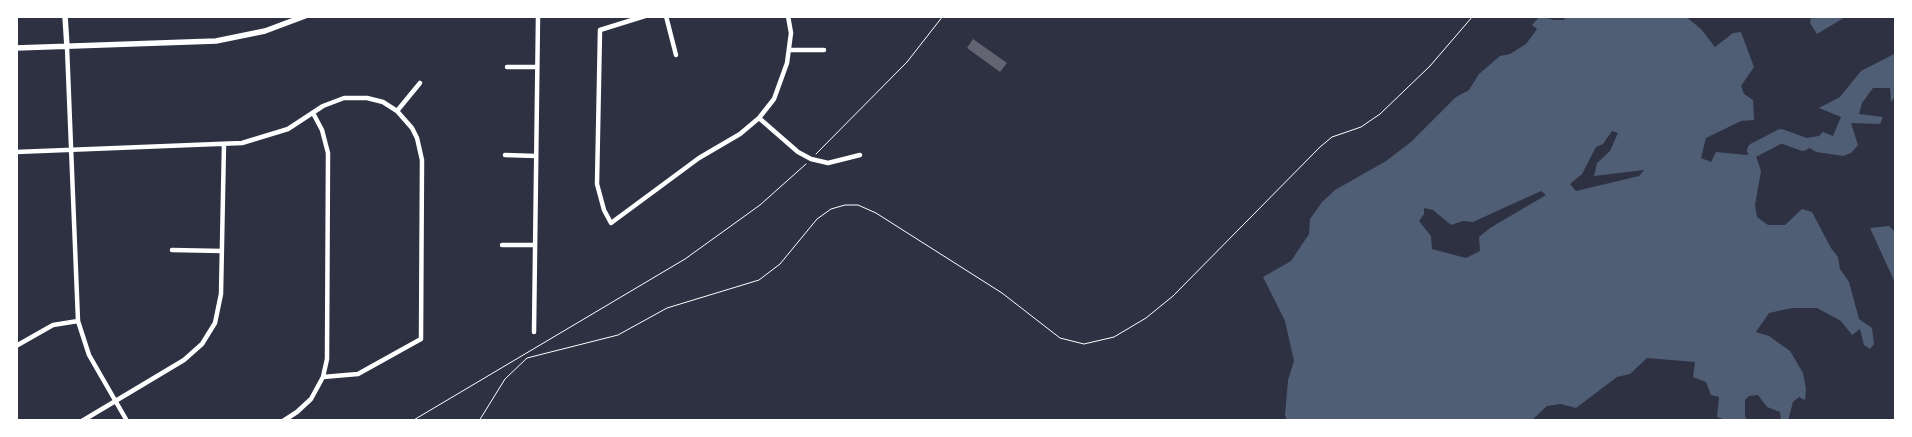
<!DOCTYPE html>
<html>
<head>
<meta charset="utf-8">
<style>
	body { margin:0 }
	#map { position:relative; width:1912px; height:437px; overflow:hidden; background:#2d3142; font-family:"Titillium Web",sans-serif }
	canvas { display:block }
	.frame { position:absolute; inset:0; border:18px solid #fff; pointer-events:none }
</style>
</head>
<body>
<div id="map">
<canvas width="1912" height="437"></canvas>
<div class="frame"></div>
</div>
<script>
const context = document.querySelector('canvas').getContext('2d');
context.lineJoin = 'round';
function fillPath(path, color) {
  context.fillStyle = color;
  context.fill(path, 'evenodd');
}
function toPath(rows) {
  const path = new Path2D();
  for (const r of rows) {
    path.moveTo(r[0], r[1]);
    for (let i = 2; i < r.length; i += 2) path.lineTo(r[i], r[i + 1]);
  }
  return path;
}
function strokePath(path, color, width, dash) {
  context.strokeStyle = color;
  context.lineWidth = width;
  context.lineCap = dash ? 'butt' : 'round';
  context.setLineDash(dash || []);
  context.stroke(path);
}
fillPath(toPath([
	[1540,16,1554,20,1564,20,1566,16,1685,16,1701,29,1715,47,1733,33,1741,32,1754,67,1741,86,1744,94,1753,100,1754,120,1741,121,1706,138,1701,158,1711,162,1716,152,1747,155,1754,150,1761,171,1755,205,1757,217,1768,225,1785,225,1802,209,1812,212,1831,248,1838,257,1840,269,1849,282,1859,319,1872,328,1874,344,1870,349,1864,345,1860,329,1852,335,1841,321,1817,308,1792,308,1769,313,1756,332,1769,336,1790,351,1803,373,1806,389,1805,400,1799,397,1793,402,1788,421,1781,421,1780,412,1767,407,1758,395,1749,396,1745,400,1745,416,1747,421,1729,421,1717,417,1719,397,1711,395,1706,382,1693,377,1695,362,1647,358,1630,374,1617,377,1576,408,1561,404,1547,406,1531,421,1287,421,1285,415,1288,380,1294,361,1285,321,1263,277,1291,261,1309,234,1310,219,1322,202,1335,190,1386,161,1411,142,1456,97,1469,90,1479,74,1500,56,1510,54,1526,44,1537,29,1532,25],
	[1612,131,1618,133,1610,151,1597,163,1594,176,1644,170,1639,176,1576,191,1570,184,1582,174,1596,147,1603,144],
	[1541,191,1546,195,1490,228,1479,237,1480,251,1466,258,1432,249,1431,236,1419,221,1424,214,1424,208,1433,210,1451,225,1463,221,1473,222],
	[1811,16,1847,16,1817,34,1810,23],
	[1896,53,1896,95,1891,102,1890,88,1873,88,1862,103,1859,114,1883,117,1880,124,1851,123,1858,145,1851,153,1843,156,1816,152,1803,144,1806,138,1819,136,1823,132,1833,136,1841,117,1819,108,1840,97,1861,71],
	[1889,226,1896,233,1896,285,1870,228]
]), '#4f5d75');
strokePath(toPath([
	[1754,150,1781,136,1803,144]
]), '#4f5d75', 14);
fillPath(toPath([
	[973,39,1007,63,1000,72,967,48]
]), '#626471');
strokePath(toPath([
	[816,154,907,62,943,16],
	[412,421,685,259,760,205,806,164],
	[479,421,505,379,527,358,618,335,667,308,759,280,780,264,817,219,831,209,845,205,858,205,876,213,1002,293,1060,338,1084,344,1114,337,1146,318,1173,296,1320,147,1332,137,1361,127,1380,114,1430,66,1473,16]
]), '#fff', 1);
strokePath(toPath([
	[645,16,600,30,597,184,604,210,611,223,699,158,740,134,759,118,774,99,787,63,791,33,788,16],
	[666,16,676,55],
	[67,47,78,321,89,355,127,421],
	[790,50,824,50],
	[507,67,537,67],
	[397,111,420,83],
	[759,118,798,152,811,159,828,163,860,155],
	[16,152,242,143,288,129,323,106,344,98,367,98,383,102,397,111,412,128,417,138,422,160,421,339,358,374,323,377],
	[505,155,536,156],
	[502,245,535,245],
	[172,250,222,251],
	[534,332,538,16],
	[16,346,53,325,78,321],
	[82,421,184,360,202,344,215,323,221,294,224,144],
	[283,421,297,412,311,399,323,377,327,359,328,153,322,130,313,113]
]), '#fff', 4.5);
strokePath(toPath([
	[65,16,67,47],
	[16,48,216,41,265,31,305,16]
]), '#fff', 5.5);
</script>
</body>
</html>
